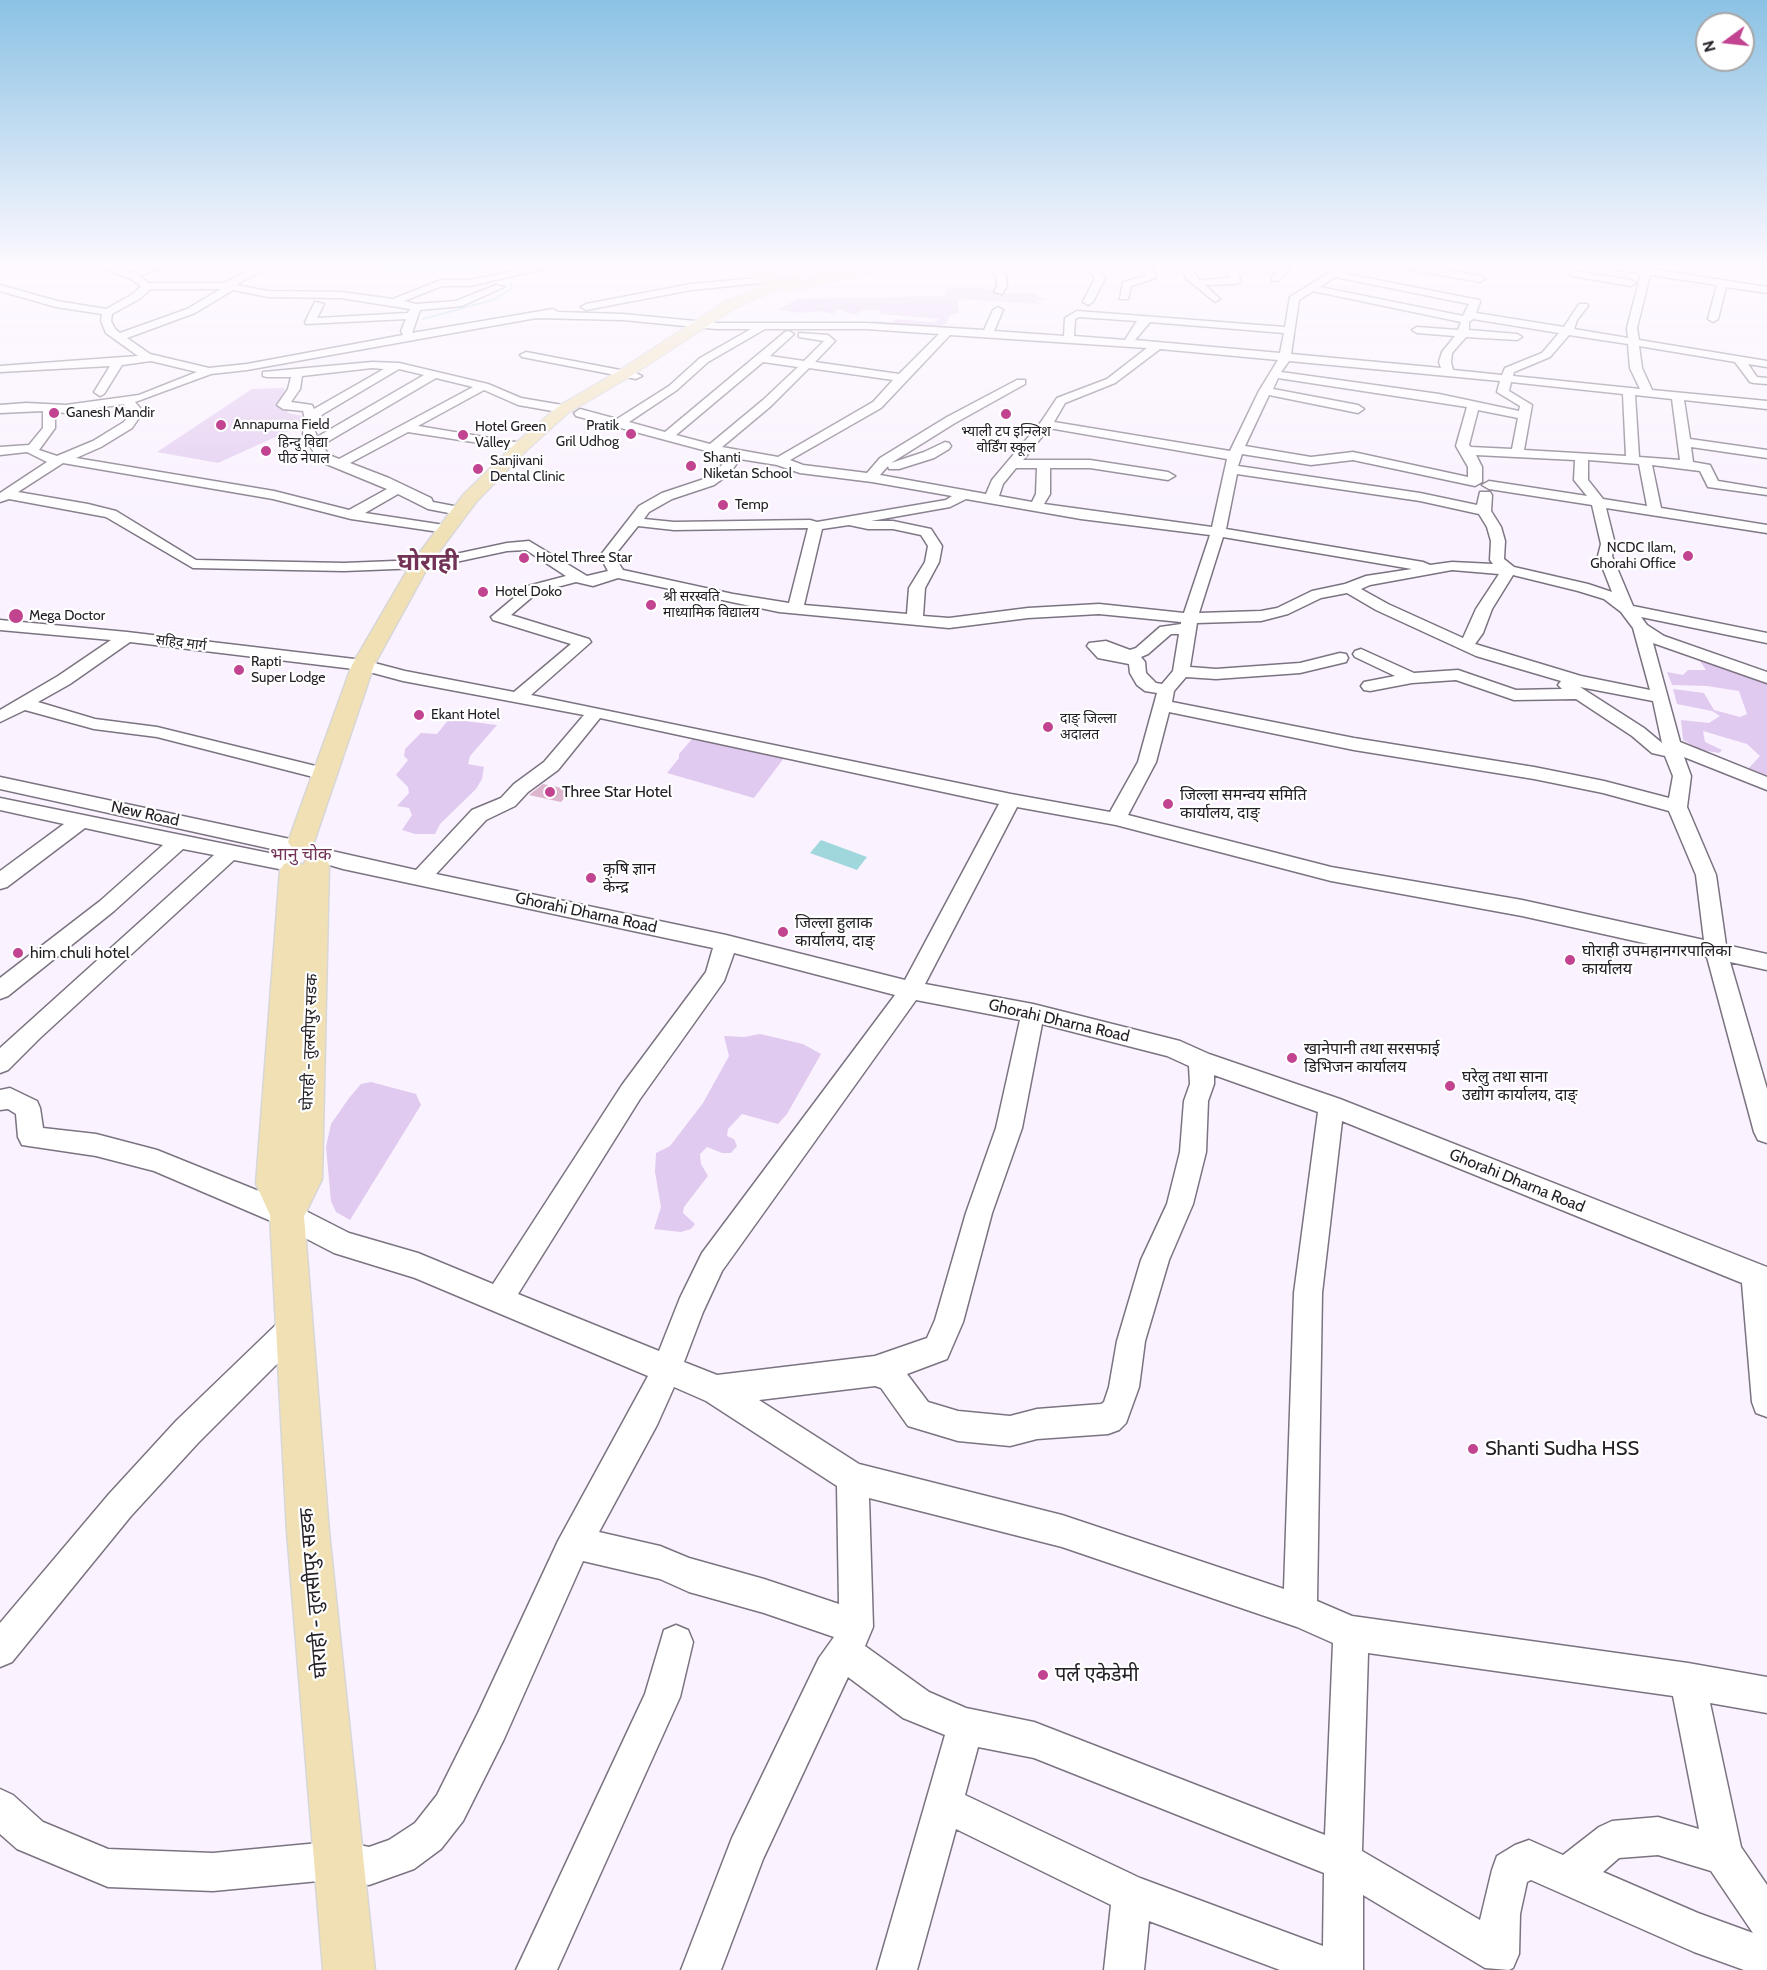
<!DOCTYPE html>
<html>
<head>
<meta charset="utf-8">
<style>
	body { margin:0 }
	#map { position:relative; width:1767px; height:1970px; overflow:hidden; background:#faf2ff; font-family:Cabin,sans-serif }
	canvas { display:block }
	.north { position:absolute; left:1695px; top:12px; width:60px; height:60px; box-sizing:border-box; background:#fff; border:2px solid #a7a6a8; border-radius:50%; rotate:255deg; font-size:16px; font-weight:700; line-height:24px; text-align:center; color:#242026 }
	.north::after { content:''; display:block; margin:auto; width:21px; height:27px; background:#c24491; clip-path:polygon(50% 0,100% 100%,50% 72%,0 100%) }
</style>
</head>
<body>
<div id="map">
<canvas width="1767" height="1970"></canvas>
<div class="north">N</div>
</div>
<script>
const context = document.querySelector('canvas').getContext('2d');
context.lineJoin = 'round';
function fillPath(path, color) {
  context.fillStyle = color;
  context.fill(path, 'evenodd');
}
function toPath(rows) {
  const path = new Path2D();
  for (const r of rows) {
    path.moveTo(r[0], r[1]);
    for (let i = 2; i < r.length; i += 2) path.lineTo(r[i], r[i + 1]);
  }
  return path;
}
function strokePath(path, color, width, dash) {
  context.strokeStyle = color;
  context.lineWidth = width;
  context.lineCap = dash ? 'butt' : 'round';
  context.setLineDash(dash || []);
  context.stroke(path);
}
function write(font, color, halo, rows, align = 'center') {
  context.font = font + ' Cabin,"Noto Sans Devanagari",sans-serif';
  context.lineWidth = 4.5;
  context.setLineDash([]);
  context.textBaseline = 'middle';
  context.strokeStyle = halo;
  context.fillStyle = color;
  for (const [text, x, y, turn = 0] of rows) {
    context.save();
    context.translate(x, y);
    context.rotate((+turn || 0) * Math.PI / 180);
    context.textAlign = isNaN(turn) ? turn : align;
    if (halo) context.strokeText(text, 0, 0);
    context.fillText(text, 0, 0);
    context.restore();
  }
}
fillPath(toPath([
	[964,287,979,287,1004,293,1033,293,1045,300,1034,300,1042,303,1037,304,958,299,959,312,949,316,947,323,938,327,871,324,872,321,892,322,895,319,934,322,940,319,880,314,879,310,864,310,854,315,841,310,835,310,835,314,819,311,800,313,778,310,797,299,939,296,946,295,947,289,950,288],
	[284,388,288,413,303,416,302,425,218,463,157,452,252,389],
	[1694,652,1767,677,1767,777,1748,769,1760,756,1747,744,1703,731,1705,742,1722,750,1719,753,1701,750,1683,740,1681,720,1709,723,1720,716,1712,711,1677,704,1673,689,1704,693,1714,710,1740,717,1747,714,1739,691,1707,686,1672,685,1667,672,1683,675,1688,670,1706,670],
	[449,719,497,725,470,756,468,764,484,767,482,779,476,789,440,824,435,834,415,834,402,830,412,815,409,808,397,806,409,793,408,787,396,775,408,760,404,756,405,749,421,733,437,734],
	[693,738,718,744,784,758,754,798,667,773,679,758,679,754],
	[760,1034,803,1044,821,1054,787,1114,778,1124,742,1114,728,1129,727,1136,734,1139,737,1146,731,1153,722,1153,707,1147,700,1154,701,1164,708,1176,684,1207,683,1213,695,1224,691,1229,681,1232,654,1229,661,1207,655,1172,656,1153,670,1146,703,1103,729,1056,724,1036,744,1037],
	[371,1082,416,1094,421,1105,350,1220,336,1212,331,1201,326,1147,331,1124,349,1098,361,1084]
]), '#e1caef');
fillPath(toPath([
	[373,266,543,266,490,267,456,272,392,270],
	[821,840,867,857,857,870,810,853]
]), '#a0d7dd');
strokePath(toPath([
	[423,319,493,300,510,290,513,277,523,266]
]), '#a0d7dd', 2);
fillPath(toPath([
	[543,784,571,790,561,802,529,795]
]), '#ddb5cd');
const minor = toPath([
	[97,266,111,266,131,273,152,266,166,266,139,276,149,283,224,283,258,266,270,266,236,285,268,291,341,292,393,299,441,280,470,280,538,266,556,266,470,286,442,286,404,301,416,304,456,301,496,285,504,287,462,306,420,310,412,333,553,309,558,312,623,314,716,323,866,323,984,330,993,310,998,307,1003,310,994,331,1064,336,1065,318,1077,311,1285,327,1290,297,1340,266,1351,266,1342,273,1479,300,1480,302,1476,313,1564,327,1579,304,1587,304,1588,306,1577,320,1574,329,1628,338,1627,328,1641,273,1611,269,1606,266,1642,268,1642,266,1652,266,1651,269,1767,287,1767,293,1726,287,1718,319,1713,322,1708,319,1717,285,1650,275,1637,328,1639,340,1767,361,1767,367,1748,364,1757,377,1767,378,1767,384,1754,383,1750,382,1735,362,1639,346,1642,368,1652,390,1767,401,1767,409,1684,400,1690,439,1767,450,1767,458,1691,447,1693,462,1710,465,1718,481,1767,489,1767,495,1708,487,1700,471,1652,465,1661,508,1767,525,1767,533,1606,508,1615,544,1612,556,1633,606,1767,633,1767,643,1641,617,1647,625,1664,636,1767,672,1767,683,1653,643,1680,742,1767,777,1767,790,1684,757,1691,776,1687,807,1716,875,1726,945,1767,954,1767,970,1730,962,1767,1089,1767,1143,1758,1140,1754,1132,1707,957,1522,916,1331,881,1116,825,1017,807,925,984,1033,1004,1180,1041,1209,1054,1340,1099,1767,1267,1767,1417,1756,1413,1752,1402,1742,1283,1342,1121,1322,1293,1317,1601,1352,1616,1688,1663,1767,1677,1767,1713,1710,1703,1741,1847,1767,1885,1767,1970,1744,1970,1694,1952,1531,1880,1527,1882,1520,1914,1519,1954,1513,1968,1509,1970,1485,1968,1363,1895,1363,1970,1280,1970,1149,1921,1144,1970,1104,1970,1111,1905,956,1829,917,1970,877,1970,945,1735,903,1718,848,1677,763,1859,721,1970,681,1970,732,1838,819,1658,834,1637,764,1613,689,1592,660,1579,583,1561,504,1739,463,1821,441,1849,414,1869,369,1885,340,1879,213,1891,108,1887,17,1849,0,1834,0,1789,13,1795,43,1822,108,1849,213,1853,340,1841,369,1847,389,1840,415,1823,437,1795,478,1713,558,1541,648,1376,415,1278,334,1253,278,1224,154,1171,96,1156,22,1145,18,1137,16,1114,8,1109,0,1110,0,1090,10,1088,37,1101,40,1108,43,1128,96,1134,157,1150,296,1206,349,1233,418,1253,493,1284,622,1085,706,972,713,948,343,869,316,861,313,856,316,851,323,849,416,870,472,810,501,798,514,784,544,762,584,715,403,681,362,670,130,642,70,684,38,702,95,719,157,727,332,770,334,774,332,778,325,780,157,737,94,729,25,710,0,722,0,710,58,676,111,640,0,630,0,620,127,632,363,660,405,671,514,692,571,644,493,620,491,617,528,586,566,576,526,550,507,551,437,566,430,562,437,558,507,543,529,541,587,576,608,571,600,556,639,506,662,493,704,479,719,468,729,457,576,416,574,413,580,409,617,419,669,386,700,358,751,329,716,329,623,320,536,318,247,370,211,374,135,402,140,408,141,415,132,428,101,447,76,458,274,491,349,510,387,489,319,461,303,434,305,419,303,411,283,409,277,405,288,389,291,377,267,377,263,376,263,372,372,362,399,363,488,384,521,398,568,406,568,412,564,413,518,405,484,390,418,426,521,443,525,444,527,447,525,450,408,432,350,463,389,478,431,498,433,502,464,508,466,511,459,515,428,509,398,494,365,513,451,526,453,529,451,532,446,533,351,519,273,499,63,463,18,492,88,504,116,511,196,560,344,563,420,560,427,564,420,568,344,571,193,568,106,517,9,499,0,502,0,493,47,462,27,452,0,455,0,447,29,445,43,428,43,411,0,413,0,405,26,403,66,405,139,395,197,372,151,361,122,365,104,394,100,396,94,392,110,366,0,372,0,366,138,356,106,333,101,321,102,314,56,307,0,291,0,285,57,301,106,309,133,294,141,286,131,279,97,266],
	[1335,277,1469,304,1463,316,1320,287,1335,277],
	[150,289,221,289,187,309,120,333,115,329,111,321,112,314,141,298,150,289],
	[233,290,268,297,341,298,410,309,408,313,317,318,324,304,315,302,305,322,306,324,406,319,401,331,403,335,247,364,209,368,150,354,127,338,195,313,233,290],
	[1313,291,1461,322,1458,330,1417,327,1412,330,1417,333,1455,336,1442,352,1439,362,1441,368,1291,354,1299,300,1313,291],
	[1079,317,1137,321,1125,340,1074,336,1075,319,1079,317],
	[1473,319,1559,333,1542,353,1505,368,1502,375,1453,370,1451,362,1452,353,1466,337,1517,340,1522,337,1517,334,1469,330,1469,322,1473,319],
	[1150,322,1284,333,1280,353,1135,340,1150,322],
	[765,329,866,329,939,334,899,374,815,362,835,341,828,335,799,333,799,337,824,341,804,361,770,356,794,334,789,331,785,332,665,432,629,422,677,390,708,362,765,329],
	[950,335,1147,348,1107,379,1057,398,1041,422,992,480,986,494,880,475,888,466,889,469,899,469,934,458,949,449,951,446,949,443,945,442,924,452,891,463,955,423,1025,384,1025,380,1017,380,947,417,880,458,867,473,803,465,790,460,881,408,950,335],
	[1569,335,1628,344,1630,368,1640,389,1513,376,1514,372,1550,357,1569,335],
	[1160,349,1278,360,1259,391,1230,451,1054,422,1065,403,1115,383,1160,349],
	[1289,361,1500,381,1497,392,1520,406,1519,411,1439,394,1281,372,1289,361],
	[763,362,798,367,763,400,710,444,676,435,763,362],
	[372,368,384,369,314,409,312,405,291,402,300,389,302,376,372,368],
	[809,368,893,380,873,402,778,457,722,447,771,406,809,368],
	[399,369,424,375,317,437,314,428,317,420,323,414,399,369],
	[436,378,473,387,339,459,329,455,322,445,436,378],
	[1278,378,1467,407,1456,446,1468,467,1468,477,1353,452,1311,457,1245,446,1269,395,1358,413,1364,409,1358,405,1273,389,1278,378],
	[1511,382,1623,394,1626,456,1524,450,1532,405,1509,391,1511,382],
	[1635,395,1672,399,1680,460,1639,457,1635,395],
	[124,404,129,415,124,422,93,441,57,456,39,450,55,428,55,412,66,413,124,404],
	[1478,410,1518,418,1512,449,1471,447,1469,445,1478,410],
	[1049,428,1227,459,1212,527,1044,504,1050,494,1050,468,1090,468,1168,480,1175,476,1168,472,1090,460,1023,460,1049,428],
	[1242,454,1311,465,1353,460,1475,486,1482,482,1482,467,1476,455,1575,460,1574,480,1587,496,1489,481,1482,485,1489,489,1592,505,1601,544,1598,556,1612,592,1588,584,1514,567,1504,559,1505,541,1501,527,1491,511,1492,495,1490,492,1480,492,1477,505,1420,493,1238,466,1242,454],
	[740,459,777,465,800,473,872,482,952,496,946,500,817,522,810,520,674,522,644,519,649,512,672,499,714,485,729,474,740,459],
	[1588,460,1639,464,1647,506,1603,499,1588,480,1588,460],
	[1016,468,1037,468,1036,494,1032,502,999,496,1003,484,1016,468],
	[1237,474,1420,501,1479,514,1487,527,1491,541,1490,560,1493,564,1452,562,1430,565,1423,562,1226,529,1237,474],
	[966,499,1081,519,1210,535,1184,613,1099,604,1028,608,949,618,923,616,925,588,939,562,942,546,931,529,893,521,871,521,950,507,966,499],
	[849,525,868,529,893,529,921,535,928,546,925,562,909,588,907,614,804,605,822,529,849,525],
	[638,526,674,530,808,528,789,603,733,594,623,570,614,556,638,526],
	[1223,537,1412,569,1366,576,1345,584,1312,591,1277,608,1261,611,1199,613,1223,537],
	[1452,570,1499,574,1476,609,1463,638,1388,604,1361,589,1370,585,1452,570],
	[1513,575,1578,591,1604,599,1621,612,1633,628,1650,690,1581,676,1475,644,1483,633,1492,609,1513,575],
	[618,578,779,612,949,628,1028,618,1099,614,1181,622,1181,624,1160,627,1136,648,1130,650,1106,641,1089,643,1087,646,1098,658,1129,664,1130,673,1137,685,1145,691,1157,693,1138,762,1110,812,1011,794,531,695,591,642,589,639,511,615,538,592,576,582,593,586,618,578],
	[1347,593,1376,610,1476,656,1561,681,1558,685,1562,689,1516,690,1458,670,1414,673,1361,649,1355,651,1353,654,1355,657,1395,676,1364,682,1361,686,1364,690,1370,691,1412,683,1456,680,1514,700,1576,699,1632,736,1652,753,1665,756,1673,776,1669,798,1604,781,1534,767,1354,738,1172,702,1174,691,1186,677,1216,679,1300,673,1346,662,1348,658,1346,654,1340,653,1300,663,1216,669,1190,667,1197,623,1261,621,1288,614,1321,598,1347,593],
	[1171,634,1179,634,1173,671,1162,684,1156,683,1146,673,1145,662,1141,657,1148,654,1171,634],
	[1580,687,1653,701,1662,743,1644,728,1580,687],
	[1169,712,1354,750,1534,779,1603,793,1669,811,1696,875,1704,940,1522,900,1331,867,1128,815,1156,762,1169,712],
	[600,718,999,804,905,980,726,935,436,874,486,820,515,806,528,792,558,770,600,718],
	[734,953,895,995,702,1253,680,1298,659,1351,518,1294,640,1099,724,981,734,953],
	[916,1000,1020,1020,996,1128,966,1213,935,1320,927,1338,875,1356,717,1375,684,1362,703,1312,722,1271,916,1000],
	[1042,1024,1167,1056,1189,1066,1190,1084,1184,1101,1180,1152,1167,1204,1141,1260,1117,1341,1109,1387,1104,1402,1101,1404,1037,1409,1010,1416,958,1411,928,1402,907,1374,947,1359,963,1322,992,1213,1022,1128,1042,1024],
	[1214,1075,1318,1112,1294,1293,1284,1589,1062,1515,859,1464,759,1400,875,1386,881,1388,908,1426,958,1441,1010,1446,1037,1439,1108,1434,1119,1430,1126,1423,1139,1387,1145,1341,1169,1260,1193,1204,1206,1152,1208,1101,1214,1084,1214,1075],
	[674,1387,706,1401,837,1486,839,1604,764,1579,689,1558,660,1546,599,1532,657,1425,674,1387],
	[869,1498,1062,1547,1297,1627,1333,1643,1325,1835,1034,1722,966,1708,929,1692,865,1646,873,1627,869,1498],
	[1368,1653,1673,1696,1699,1829,1658,1817,1612,1821,1599,1827,1563,1855,1529,1840,1515,1845,1497,1856,1492,1870,1480,1920,1362,1851,1368,1653],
	[978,1747,1034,1758,1324,1873,1323,1946,1140,1878,965,1795,978,1747],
	[1658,1855,1711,1871,1753,1933,1698,1913,1603,1872,1619,1858,1658,1855],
	[986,266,997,266,1006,275,1007,286,1002,294,994,292,997,286,996,276,986,266],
	[1083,266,1093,266,1105,278,1093,302,1088,305,1083,302,1095,278,1083,266],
	[1141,266,1151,266,1156,278,1131,286,1128,299,1120,299,1123,282,1146,276,1141,266],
	[1180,266,1190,266,1199,280,1230,278,1226,266,1236,266,1241,281,1236,284,1205,285,1220,299,1215,302,1187,279,1180,266],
	[1278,266,1288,266,1289,271,1278,281,1272,281,1272,277,1279,270,1278,266],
	[1402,266,1423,266,1480,276,1485,279,1480,282,1407,269,1402,266],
	[1575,271,1631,280,1636,283,1631,286,1572,276,1570,274,1575,271],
	[768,277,771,278,771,282,691,290,586,310,581,307,586,304,691,284,768,277],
	[526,352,636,373,642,376,636,379,522,357,520,355,526,352],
	[0,777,290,839,297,841,300,846,297,851,290,853,0,789,0,777],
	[0,798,279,855,286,857,289,862,286,867,279,869,234,860,40,1038,8,1070,0,1073,0,1048,214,855,183,849,114,911,8,996,0,999,0,978,100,901,163,845,85,828,7,887,0,889,0,871,64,824,0,810,0,798],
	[293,1314,303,1318,307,1328,303,1338,198,1443,131,1516,12,1662,0,1667,0,1623,109,1494,176,1421,283,1318,293,1314],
	[676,1625,688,1630,693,1642,680,1697,557,1970,516,1970,645,1694,664,1630,676,1625]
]);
const major = toPath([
	[745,266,757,266,764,275,781,278,796,277,803,280,865,266,890,266,884,270,789,291,779,288,733,309,629,377,569,412,527,450,476,502,429,565,374,665,314,842,310,848,301,851,292,848,288,842,352,665,411,564,464,494,515,444,559,406,619,371,723,303,769,283,756,281,745,266],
	[316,855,325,858,329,864,322,1179,304,1216,329,1532,375,1970,323,1970,287,1532,270,1215,256,1184,280,870,284,864,293,861,303,865,307,858,316,855]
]);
strokePath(minor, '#7b7380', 3);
strokePath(major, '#d8d7d8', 3);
fillPath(minor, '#fff');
fillPath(major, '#f0e0b4');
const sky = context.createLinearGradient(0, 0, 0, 542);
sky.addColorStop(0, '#8bc2e4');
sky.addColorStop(0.49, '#fdf9ff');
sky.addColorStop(1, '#fdf9ff00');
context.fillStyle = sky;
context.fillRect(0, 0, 1767, 542);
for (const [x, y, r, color] of [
	[54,413,6,"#c24491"],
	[1006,414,6,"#c24491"],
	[221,425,6,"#c24491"],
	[631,434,6,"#c24491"],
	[463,435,6,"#c24491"],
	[266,451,6,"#c24491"],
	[691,466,6,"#c24491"],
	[478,469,6,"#c24491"],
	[723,505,6,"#c24491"],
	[1688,556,6,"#c24491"],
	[524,558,6,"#c24491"],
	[483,592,6,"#c24491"],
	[651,605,6,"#c24491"],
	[16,616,8,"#c24491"],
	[239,670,6,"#c24491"],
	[419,715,6,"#c24491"],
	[1048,727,6,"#c24491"],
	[550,792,6,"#c24491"],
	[1168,804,6,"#c24491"],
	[591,878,6,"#c24491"],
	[783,932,6,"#c24491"],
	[18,953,6,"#c24491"],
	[1570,960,6,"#c24491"],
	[1292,1058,6,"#c24491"],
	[1450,1086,6,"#c24491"],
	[1473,1449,6,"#c24491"],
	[1043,1675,6,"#c24491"]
]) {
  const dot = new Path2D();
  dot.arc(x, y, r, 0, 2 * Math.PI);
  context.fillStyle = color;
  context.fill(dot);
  strokePath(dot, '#fff', 2);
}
write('14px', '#242026', '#fff', [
	["Ganesh Mandir",66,413],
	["Annapurna Field",233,425],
	["Pratik",619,426,"right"],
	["Gril Udhog",619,442,"right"],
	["Hotel Green",475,427],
	["Valley",475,443],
	["भ्याली टप इन्ग्लिश",1006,432,"center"],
	["वोर्डिंग स्कूल",1006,448,"center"],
	["हिन्दु विद्या",278,443],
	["पीठ नेपाल",278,459],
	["Shanti",703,458],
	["Niketan School",703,474],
	["Sanjivani",490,461],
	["Dental Clinic",490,477],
	["Temp",735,505],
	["NCDC Ilam,",1676,548,"right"],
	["Ghorahi Office",1676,564,"right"],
	["Hotel Three Star",536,558],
	["Hotel Doko",495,592],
	["श्री सरस्वति",663,597],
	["माध्यामिक विद्यालय",663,613],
	["Mega Doctor",29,616],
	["Rapti",251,662],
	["Super Lodge",251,678],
	["Ekant Hotel",431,715],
	["दाङ् जिल्ला",1060,719],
	["अदालत",1060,735]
], 'left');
write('14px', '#242026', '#fff', [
	["सहिद मार्ग",181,643,7]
]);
write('16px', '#242026', '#fff', [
	["Three Star Hotel",562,792],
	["जिल्ला समन्वय समिति",1180,795],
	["कार्यालय, दाङ्",1180,813],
	["कृषि ज्ञान",603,869],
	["केन्द्र",603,887],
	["जिल्ला हुलाक",795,923],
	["कार्यालय, दाङ्",795,941],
	["घोराही उपमहानगरपालिका",1582,951],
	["कार्यालय",1582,969],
	["him chuli hotel",30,953],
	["खानेपानी तथा सरसफाई",1304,1049],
	["डिभिजन कार्यालय",1304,1067],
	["घरेलु तथा साना",1462,1077],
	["उद्योग कार्यालय, दाङ्",1462,1095]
], 'left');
write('16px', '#242026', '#fff', [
	["New Road",145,814,12],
	["Ghorahi Dharna Road",586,913,12],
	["Ghorahi Dharna Road",1059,1021,13],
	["घोराही - तुलसीपुर सडक",310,1042,-88],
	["Ghorahi Dharna Road",1517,1181,22]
]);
write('18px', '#723357', '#fff', [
	["भानु चोक",301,855]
]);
write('20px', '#242026', '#fff', [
	["Shanti Sudha HSS",1485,1449],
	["पर्ल एकेडेमी",1055,1675]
], 'left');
write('20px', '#242026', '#fff', [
	["घोराही - तुलसीपुर सडक",314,1593,-95]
]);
write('bold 24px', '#723357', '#fff', [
	["घोराही",428,563]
]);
</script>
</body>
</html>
